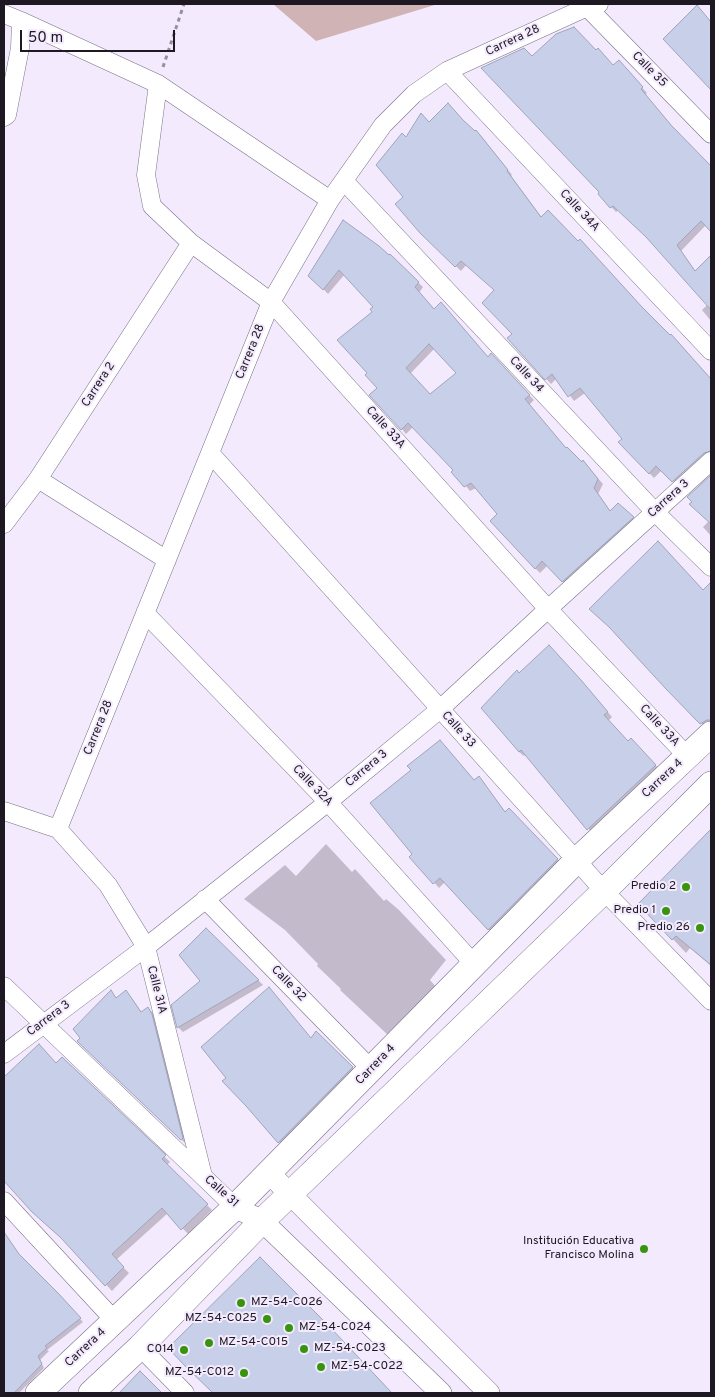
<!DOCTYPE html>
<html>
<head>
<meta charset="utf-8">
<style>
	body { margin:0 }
	#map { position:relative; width:715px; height:1397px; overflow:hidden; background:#f4eafe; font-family:Overpass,sans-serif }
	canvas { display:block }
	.frame { position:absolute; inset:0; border:5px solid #1d1821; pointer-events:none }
	.scale { position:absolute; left:20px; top:30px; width:155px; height:22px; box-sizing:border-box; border:2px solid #1d1821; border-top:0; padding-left:6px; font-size:15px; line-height:18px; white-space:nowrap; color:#1d1821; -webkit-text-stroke:4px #f4eafe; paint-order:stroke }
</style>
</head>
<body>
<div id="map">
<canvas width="715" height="1397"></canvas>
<div class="frame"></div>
<div class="scale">50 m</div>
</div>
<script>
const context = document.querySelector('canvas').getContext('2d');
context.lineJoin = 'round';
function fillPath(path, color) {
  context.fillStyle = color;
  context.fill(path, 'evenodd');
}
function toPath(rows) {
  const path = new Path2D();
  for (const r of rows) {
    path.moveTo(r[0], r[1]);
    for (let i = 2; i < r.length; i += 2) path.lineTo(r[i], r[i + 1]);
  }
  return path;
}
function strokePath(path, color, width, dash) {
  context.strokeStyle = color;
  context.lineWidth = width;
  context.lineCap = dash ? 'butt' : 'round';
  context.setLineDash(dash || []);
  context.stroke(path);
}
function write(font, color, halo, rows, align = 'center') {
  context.font = font + ' Overpass,sans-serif';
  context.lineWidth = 4;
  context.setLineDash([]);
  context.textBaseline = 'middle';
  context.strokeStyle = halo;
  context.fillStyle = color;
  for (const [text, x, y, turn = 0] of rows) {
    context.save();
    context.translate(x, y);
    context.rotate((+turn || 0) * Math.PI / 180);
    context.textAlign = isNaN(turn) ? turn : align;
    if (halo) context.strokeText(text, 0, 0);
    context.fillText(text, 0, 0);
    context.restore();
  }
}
fillPath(toPath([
	[273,4,438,4,316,41]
]), '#d0b3b4');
fillPath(toPath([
	[701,11,711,23,711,88,665,39],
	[596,52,613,67,624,67,647,93,645,95,676,132,711,167,711,231,706,225,681,251,696,272,711,257,711,321,702,310,708,304,648,237,619,210,616,212,599,194,601,192,532,58],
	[429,123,465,124,481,136,512,175,511,176,542,218,647,313,670,337,676,340,711,379,711,457,678,486,662,470,654,478,620,442,624,439,585,393,574,401,557,378,551,384,508,338,513,334,496,290,467,264,461,271,421,233,404,197,406,139],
	[390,256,423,287,419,293,434,310,489,358,491,355,534,400,529,405,566,449,582,464,588,467,603,484,598,494,611,512,633,518,638,522,567,586,548,565,540,573,535,568,492,521,499,514,476,488,470,491,454,471,413,427,406,434,402,429,379,388,373,312,375,307,345,274,328,294,310,275],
	[435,348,458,373,430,395,410,374],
	[711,476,711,536,703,527,709,521,689,497],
	[705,590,711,595,711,725,706,728,613,629],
	[520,674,586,686,612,717,608,721,628,743,636,744,660,770,593,834,526,754,524,756,519,752],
	[475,781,483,782,506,813,509,810,562,864,493,934,445,882,439,888,411,857],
	[711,829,711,966,690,948,686,953,640,904],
	[326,844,352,872,355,869,384,901,386,899,399,910,446,960,430,980,437,988,389,1036,340,990,341,989,317,966,318,964,285,930,244,899,285,865,296,876],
	[206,930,263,985,183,1032,178,1027,201,981],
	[111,992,117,999,131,997,142,1013,148,1008,153,1013,156,1020,186,1144,79,1041],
	[317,1033,357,1072,283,1147,279,1142,311,1039],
	[39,1046,57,1065,63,1058,170,1162,167,1165,212,1210,188,1234,168,1213,116,1260,129,1273,112,1291,65,1241,33,1211,4,1178,4,1077],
	[4,1239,83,1322,47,1350,49,1351,40,1360,44,1368,19,1393,4,1393],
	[336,1335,390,1393,214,1393,170,1348]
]), '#0003');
const building = toPath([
	[697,5,711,22,711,90,663,39,697,5],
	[574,27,596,50,598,48,613,65,619,60,643,87,641,89,671,125,711,166,711,232,701,221,677,245,695,271,711,255,711,310,646,237,613,206,610,208,598,194,599,192,481,68,524,48,532,56,556,34,574,27],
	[448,103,463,120,475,131,476,130,508,170,507,171,541,217,548,210,578,241,580,239,642,307,670,335,671,334,711,379,711,451,704,453,672,482,656,466,649,474,618,442,622,439,580,388,568,397,552,374,545,380,507,338,512,334,482,303,494,290,461,261,455,267,420,233,395,204,403,197,376,165,402,133,406,137,421,113,429,122,448,103],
	[343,220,379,246,389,255,390,254,419,282,415,287,434,309,441,302,488,357,491,353,530,395,525,399,566,448,567,447,582,462,583,460,598,479,594,488,610,511,618,503,634,517,562,582,542,561,535,569,490,521,497,514,471,483,464,487,451,472,453,470,408,423,401,430,369,395,377,388,365,375,367,373,337,340,372,312,370,309,373,307,339,270,323,290,308,276,343,220],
	[429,344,456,373,430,394,406,368,429,344],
	[711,475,711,524,689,504,692,502,687,497,711,475],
	[658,541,703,590,711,582,711,720,707,720,700,724,666,689,609,627,589,609,658,541],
	[549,645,581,680,608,712,604,715,628,741,631,738,656,765,587,830,521,750,519,752,481,708,517,670,519,673,549,645],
	[440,740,474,780,479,776,505,812,509,808,558,859,488,930,440,878,433,884,409,857,412,854,370,803,411,770,407,766,440,740],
	[711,829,711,965,676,936,672,940,638,904,711,829],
	[206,928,259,980,177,1028,171,1005,200,981,179,955,206,928],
	[269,987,311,1038,316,1031,353,1067,278,1143,246,1106,222,1081,226,1078,201,1047,269,987],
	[111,990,116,998,126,990,141,1012,148,1007,152,1014,183,1138,181,1140,77,1041,80,1038,73,1029,111,990],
	[39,1044,56,1063,62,1057,166,1155,162,1159,208,1204,181,1230,162,1208,112,1254,124,1267,105,1286,61,1238,32,1212,4,1181,4,1077,39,1044],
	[4,1232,19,1254,58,1293,81,1318,45,1346,47,1348,38,1356,42,1364,14,1393,4,1393,4,1232],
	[260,1257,329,1326,392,1393,213,1393,186,1367,168,1348,260,1257],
	[140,1371,162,1393,119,1393,140,1371]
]);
fillPath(building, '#c8cfe8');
strokePath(building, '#9ea4bc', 1);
const minor = toPath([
	[587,7,711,134],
	[4,14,21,21,20,48,7,115,4,117],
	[21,21,158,84,330,200],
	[447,71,711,351],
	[158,84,146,175,152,206,191,243,271,302,548,609,687,756],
	[344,181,655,512,711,567],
	[210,453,604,891,711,1001],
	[38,479,167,560],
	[4,524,38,479,191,243],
	[145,613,328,802,474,964],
	[4,811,58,829],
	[58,829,271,302,330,200,383,125,414,94,447,71,587,7,599,4],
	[58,829,108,885,146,947,203,1176],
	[205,899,372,1070],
	[4,986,235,1207],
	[4,1054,146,947,328,802,439,710,548,609,711,461],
	[4,1201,115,1321],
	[140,1347,185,1393]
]);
const tertiary = toPath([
	[268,1172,489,1393],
	[235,1207,262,1221,441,1393]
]);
const secondary = toPath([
	[38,1393,235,1207,577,860,711,734],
	[91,1393,140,1347,262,1221,604,891,711,784]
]);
strokePath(minor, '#7a7085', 19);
strokePath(tertiary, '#7a7085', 22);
strokePath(secondary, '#7a7085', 26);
strokePath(toPath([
	[163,67,184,4]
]), '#978f9e', 3, [4, 4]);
strokePath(minor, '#fff', 18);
strokePath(tertiary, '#fff', 21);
strokePath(secondary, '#fff', 25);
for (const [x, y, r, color] of [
	[686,887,5,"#38940d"],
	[666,911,5,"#38940d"],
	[700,928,5,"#38940d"],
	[644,1249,5,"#38940d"],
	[241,1303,5,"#38940d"],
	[267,1319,5,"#38940d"],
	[289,1328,5,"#38940d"],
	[209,1343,5,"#38940d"],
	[304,1349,5,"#38940d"],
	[184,1350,5,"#38940d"],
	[321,1367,5,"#38940d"],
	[244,1373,5,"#38940d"]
]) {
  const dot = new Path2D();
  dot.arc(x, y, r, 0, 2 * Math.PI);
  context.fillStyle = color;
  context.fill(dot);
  strokePath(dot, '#f4eafe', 2);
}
write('12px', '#1d1821', '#f4eafe', [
	["Carrera 28",513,41,-25],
	["Calle 35",649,70,45],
	["Calle 34A",579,211,47],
	["Carrera 28",251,352,-68],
	["Calle 34",526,375,47],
	["Carrera 2",99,385,-57],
	["Calle 33A",385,428,48],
	["Carrera 3",669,499,-42],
	["Calle 33A",659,726,47],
	["Carrera 28",99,728,-68],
	["Calle 33",458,730,48],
	["Carrera 3",367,769,-40],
	["Carrera 4",663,779,-43],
	["Calle 32A",312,786,46],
	["Calle 32",288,984,46],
	["Calle 31A",156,990,76],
	["Carrera 3",49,1019,-37],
	["Carrera 4",376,1065,-46],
	["Calle 31",221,1192,42],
	["Carrera 4",86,1348,-43]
]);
write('12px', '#1d1821', '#f4eafe', [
	["Predio 2",676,887],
	["Predio 1",656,911],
	["Predio 26",690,928],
	["Institución Educativa",634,1242],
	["Francisco Molina",634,1256],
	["MZ-54-C026",251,1303,"left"],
	["MZ-54-C025",257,1319],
	["MZ-54-C024",299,1328,"left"],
	["MZ-54-C015",219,1343,"left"],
	["MZ-54-C023",314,1349,"left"],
	["C014",174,1350],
	["MZ-54-C022",331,1367,"left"],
	["MZ-54-C012",234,1373]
], 'right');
</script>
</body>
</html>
